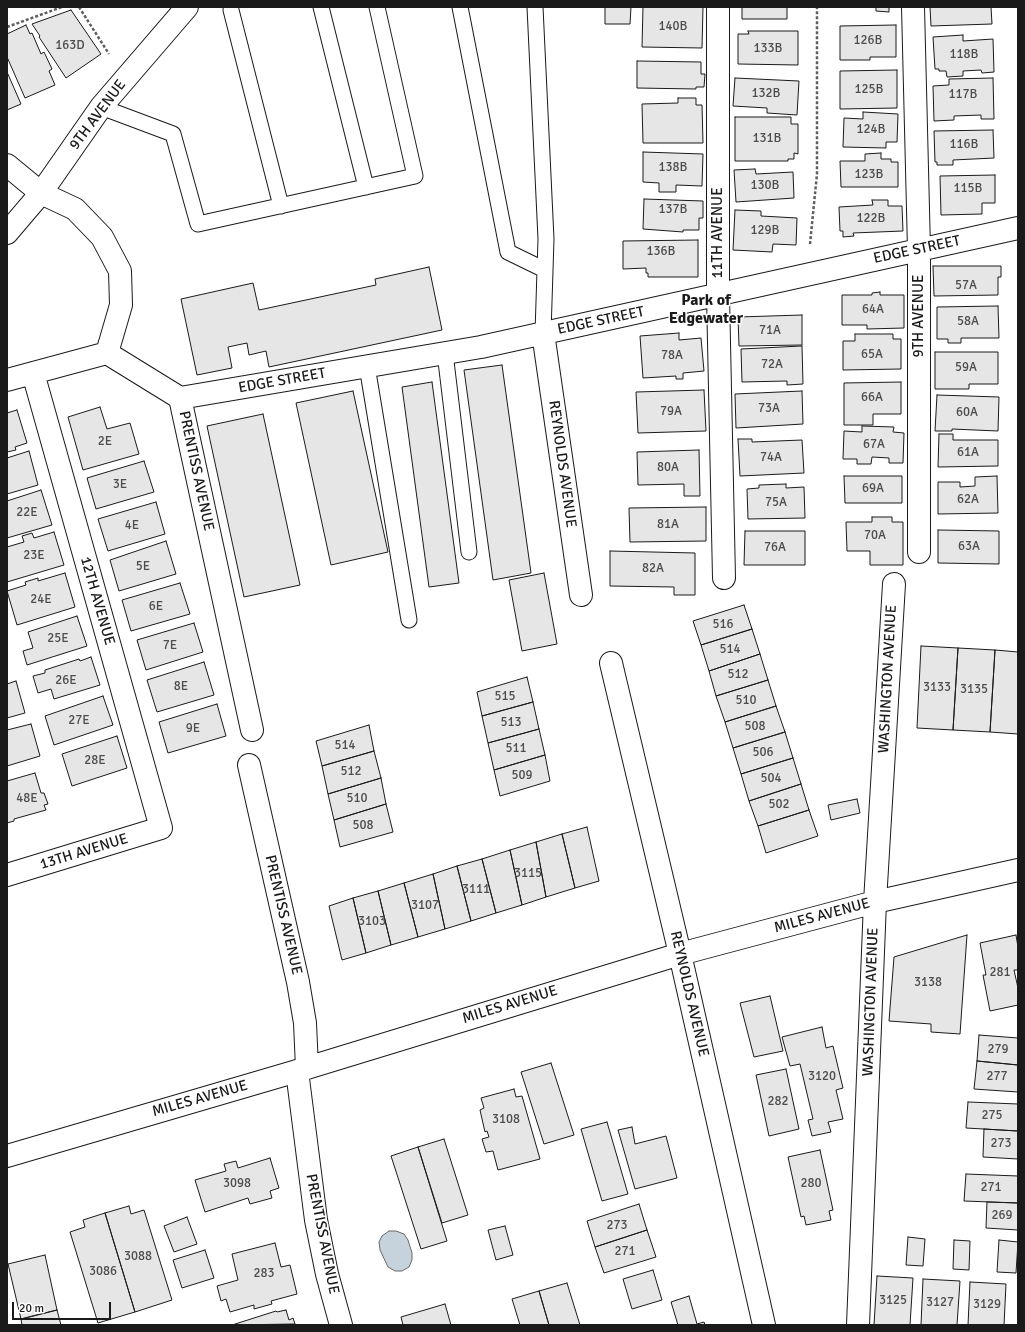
<!DOCTYPE html>
<html>
<head>
<meta charset="utf-8">
<style>
	body { margin:0 }
	#map { position:relative; width:1025px; height:1332px; overflow:hidden; background:#fff; font-family:Signika,sans-serif }
	canvas { display:block }
	.frame { position:absolute; inset:0; border:8px solid #1a1a1a; pointer-events:none }
	.scale { position:absolute; left:12px; top:1302px; width:99px; height:18px; box-sizing:border-box; border:2px solid #1a1a1a; border-top:0; padding-left:5px; font-size:12px; line-height:14px; white-space:nowrap; color:#1a1a1a; -webkit-text-stroke:3px #fff; paint-order:stroke }
</style>
</head>
<body>
<div id="map">
<canvas width="1025" height="1332"></canvas>
<div class="frame"></div>
<div class="scale">20 m</div>
</div>
<script>
const context = document.querySelector('canvas').getContext('2d');
context.lineJoin = 'round';
function fillPath(path, color) {
  context.fillStyle = color;
  context.fill(path, 'evenodd');
}
function toPath(rows) {
  const path = new Path2D();
  for (const r of rows) {
    path.moveTo(r[0], r[1]);
    for (let i = 2; i < r.length; i += 2) path.lineTo(r[i], r[i + 1]);
  }
  return path;
}
function strokePath(path, color, width, dash) {
  context.strokeStyle = color;
  context.lineWidth = width;
  context.lineCap = dash ? 'butt' : 'round';
  context.setLineDash(dash || []);
  context.stroke(path);
}
function write(font, color, halo, rows, align = 'center') {
  context.font = font + ' Signika,sans-serif';
  context.lineWidth = 3;
  context.setLineDash([]);
  context.textBaseline = 'middle';
  context.strokeStyle = halo;
  context.fillStyle = color;
  for (const [text, x, y, turn = 0] of rows) {
    context.save();
    context.translate(x, y);
    context.rotate((+turn || 0) * Math.PI / 180);
    context.textAlign = isNaN(turn) ? turn : align;
    if (halo) context.strokeText(text, 0, 0);
    context.fillText(text, 0, 0);
    context.restore();
  }
}
const water = toPath([
	[389,1231,396,1231,404,1234,408,1240,412,1253,412,1260,409,1267,402,1271,395,1271,388,1267,380,1250,379,1242,382,1236,389,1231]
]);
fillPath(water, '#c6d2dc');
strokePath(water, '#6a6a6a', 1);
const building = toPath([
	[605,7,631,7,630,24,605,24,605,7],
	[643,7,703,7,702,48,642,47,643,7],
	[742,7,787,7,787,19,742,19,742,7],
	[876,7,889,7,889,12,876,11,876,7],
	[930,7,991,7,992,24,931,26,930,7],
	[71,10,101,54,66,78,39,37,40,36,32,24,71,10],
	[26,25,30,34,32,33,41,54,44,52,52,69,49,71,55,85,25,98,7,57,7,34,26,25],
	[896,25,896,57,870,57,870,60,840,60,840,26,896,25],
	[748,31,798,31,798,65,738,64,738,34,749,34,748,31],
	[963,35,963,41,993,39,994,72,982,73,981,70,963,71,963,76,947,77,946,71,939,71,939,69,935,69,933,37,963,35],
	[637,61,701,62,701,74,705,74,704,87,696,87,696,89,637,88,637,61],
	[897,70,897,108,840,109,840,71,897,70],
	[7,72,21,104,7,110,7,72],
	[735,78,799,81,797,115,767,113,767,108,733,106,735,78],
	[993,78,994,119,981,119,981,115,954,116,954,120,934,121,933,86,949,85,949,79,993,78],
	[678,98,696,98,696,105,702,105,703,143,643,143,642,104,678,103,678,98],
	[863,112,898,114,897,142,886,142,886,148,843,147,844,118,863,119,863,112],
	[735,117,791,117,791,124,798,124,798,154,794,153,794,159,788,159,788,161,735,161,735,117],
	[993,130,994,158,953,160,953,165,937,165,937,162,935,162,934,131,993,130],
	[643,152,703,154,702,186,676,185,676,192,659,192,659,183,643,182,643,152],
	[881,153,881,159,891,159,891,162,898,162,898,187,841,187,840,161,865,161,865,154,881,153],
	[755,169,756,174,793,172,794,198,736,202,734,170,755,169],
	[995,175,995,203,982,203,982,214,941,215,940,176,995,175],
	[644,199,703,201,703,218,699,218,699,230,683,230,683,232,643,229,644,199],
	[872,200,888,200,888,206,902,206,903,231,853,233,854,236,843,237,843,231,840,231,839,207,873,205,872,200],
	[735,210,761,211,761,216,797,218,796,245,773,244,772,252,733,250,735,210],
	[698,240,698,277,648,277,648,273,646,273,646,268,623,269,623,241,698,240],
	[933,266,1001,266,1001,277,998,277,998,295,934,296,933,266],
	[429,267,442,330,269,367,266,351,249,355,247,343,228,347,232,368,197,375,181,299,253,283,259,310,376,285,375,279,429,267],
	[880,292,880,295,904,295,904,328,867,329,867,325,842,325,842,295,872,295,872,293,880,292],
	[998,306,999,338,961,338,961,343,948,343,948,339,937,339,937,307,998,306],
	[802,315,802,345,739,346,738,317,802,315],
	[679,333,679,340,701,338,704,371,683,373,683,379,676,379,676,376,643,378,640,336,679,333],
	[855,334,893,334,893,339,901,339,901,369,843,370,843,341,855,341,855,334],
	[802,346,803,384,787,385,787,381,742,382,741,349,802,346],
	[935,352,998,352,998,384,969,384,969,389,935,389,935,352],
	[502,365,531,573,493,580,464,370,502,365],
	[432,382,459,583,429,587,402,387,432,382],
	[901,382,901,414,873,414,873,425,844,425,844,383,901,382],
	[704,390,706,431,638,433,636,392,704,390],
	[353,391,388,552,331,565,296,403,353,391],
	[802,391,803,424,736,428,735,394,802,391],
	[937,395,999,397,998,431,952,429,952,431,935,431,937,395],
	[100,407,107,429,130,423,139,454,83,470,68,417,100,407],
	[17,410,27,443,15,447,16,450,7,452,7,413,17,410],
	[263,414,300,585,244,597,207,426,263,414],
	[862,426,894,427,893,432,904,433,903,463,889,463,889,458,872,457,871,464,857,464,857,459,843,459,844,431,862,432,862,426],
	[939,434,953,434,953,440,998,440,998,466,938,467,939,434],
	[738,439,752,439,752,442,802,440,804,473,740,476,738,439],
	[699,450,700,496,684,496,684,484,638,485,637,452,699,450],
	[29,451,38,485,7,494,7,458,29,451],
	[144,461,154,492,96,509,87,478,144,461],
	[844,476,902,476,902,503,845,503,844,476],
	[997,476,998,513,938,514,938,482,960,482,960,487,975,486,975,477,997,476],
	[786,484,786,488,804,487,805,518,748,519,747,489,759,488,759,485,786,484],
	[41,490,52,525,7,538,7,501,41,490],
	[156,502,165,534,108,551,98,519,156,502],
	[706,507,706,541,630,542,629,508,706,507],
	[872,517,892,517,892,522,903,522,903,565,870,565,870,551,847,551,846,522,872,522,872,517],
	[938,530,999,531,999,564,938,563,938,530],
	[745,531,805,531,805,565,744,565,745,531],
	[54,532,64,565,7,582,7,547,24,542,22,536,32,533,34,538,54,532],
	[166,541,176,574,119,591,110,560,166,541],
	[610,551,695,553,695,595,674,595,674,587,610,586,610,551],
	[65,573,75,607,17,625,7,591,26,585,25,582,38,578,38,581,65,573],
	[544,573,557,644,522,651,509,580,544,573],
	[180,583,190,614,131,631,122,600,180,583],
	[744,605,752,629,701,645,693,621,744,605],
	[77,616,87,646,27,665,23,651,33,648,28,632,77,616],
	[194,623,203,652,146,670,137,640,194,623],
	[752,629,760,654,709,671,701,645,752,629],
	[921,646,958,648,953,730,917,728,921,646],
	[958,648,995,650,990,732,953,730,958,648],
	[995,650,1018,652,1018,734,990,732,995,650],
	[760,654,768,680,716,696,709,671,760,654],
	[91,657,100,685,54,699,51,689,38,693,33,676,45,673,45,670,79,659,80,661,91,657],
	[204,662,214,695,157,712,147,680,204,662],
	[527,677,533,702,482,716,477,692,527,677],
	[768,680,776,706,725,722,716,696,768,680],
	[16,681,25,713,7,718,7,684,16,681],
	[103,696,113,725,54,745,45,716,103,696],
	[533,702,539,729,488,743,482,716,533,702],
	[217,704,226,736,168,753,159,722,217,704],
	[776,706,785,732,733,748,725,722,776,706],
	[31,724,40,756,7,766,7,730,31,724],
	[369,725,374,751,322,766,316,741,369,725],
	[539,729,545,755,494,770,488,743,539,729],
	[785,732,793,758,741,774,733,748,785,732],
	[117,736,127,768,72,786,62,754,117,736],
	[374,751,381,778,328,794,322,766,374,751],
	[545,755,550,781,500,796,494,770,545,755],
	[793,758,801,784,749,801,741,774,793,758],
	[35,773,41,793,44,793,48,804,44,805,46,810,14,819,14,821,7,823,7,781,35,773],
	[381,778,386,804,334,820,328,794,381,778],
	[801,784,809,810,758,826,749,801,801,784],
	[857,799,860,813,831,820,828,805,857,799],
	[386,804,393,832,340,847,334,820,386,804],
	[809,810,818,836,766,853,758,826,809,810],
	[587,827,599,881,575,888,562,834,587,827],
	[562,834,575,888,546,897,536,842,562,834],
	[536,842,546,897,522,905,510,850,536,842],
	[510,850,522,905,496,913,482,859,510,850],
	[482,859,496,913,471,921,457,866,482,859],
	[457,866,471,921,445,929,433,874,457,866],
	[433,874,445,929,418,937,404,883,433,874],
	[404,883,418,937,391,945,378,891,404,883],
	[378,891,391,945,366,953,353,898,378,891],
	[353,898,366,953,342,960,329,906,353,898],
	[967,935,960,1034,931,1032,931,1024,889,1021,894,957,967,935],
	[1016,935,1018,947,1018,970,1014,970,1018,988,1018,1005,990,1011,983,975,986,975,980,943,1016,935],
	[770,996,783,1051,754,1057,740,1003,770,996],
	[822,1027,826,1048,833,1046,843,1088,836,1090,843,1119,828,1122,831,1132,812,1136,808,1120,813,1119,800,1064,790,1066,782,1037,822,1027],
	[979,1035,1018,1038,1018,1065,977,1061,979,1035],
	[977,1061,1018,1065,1018,1092,974,1089,977,1061],
	[551,1063,574,1135,544,1144,521,1072,551,1063],
	[786,1069,799,1129,769,1136,756,1075,786,1069],
	[514,1089,516,1097,522,1096,540,1159,498,1170,493,1151,486,1152,482,1139,489,1137,487,1131,485,1132,480,1110,484,1108,481,1098,514,1089],
	[968,1102,1018,1104,1018,1131,966,1128,968,1102],
	[607,1122,628,1194,602,1201,581,1129,607,1122],
	[632,1127,635,1144,666,1136,677,1178,635,1189,618,1130,632,1127],
	[984,1129,1018,1131,1018,1159,983,1157,984,1129],
	[444,1139,468,1215,442,1223,418,1147,444,1139],
	[418,1147,447,1241,421,1249,391,1156,418,1147],
	[820,1150,833,1210,829,1211,831,1220,806,1225,804,1216,801,1217,788,1157,820,1150],
	[270,1158,279,1188,270,1191,272,1198,250,1204,248,1198,205,1212,195,1180,226,1171,224,1164,236,1161,238,1168,270,1158],
	[966,1174,1018,1176,1018,1203,964,1201,966,1174],
	[987,1202,1018,1203,1018,1230,986,1228,987,1202],
	[639,1204,647,1230,595,1247,587,1221,639,1204],
	[129,1206,131,1214,144,1210,172,1300,135,1312,105,1213,129,1206],
	[105,1213,135,1312,98,1323,70,1232,85,1227,83,1220,105,1213],
	[187,1217,197,1244,174,1252,164,1226,187,1217],
	[505,1226,513,1255,496,1260,488,1230,505,1226],
	[647,1230,656,1257,604,1273,595,1247,647,1230],
	[908,1237,925,1239,923,1266,906,1265,908,1237],
	[954,1240,970,1241,969,1270,953,1269,954,1240],
	[999,1240,1018,1242,1016,1273,997,1272,999,1240],
	[275,1243,281,1267,290,1265,297,1294,271,1301,272,1304,254,1309,254,1305,230,1312,226,1299,221,1301,217,1286,238,1280,232,1254,275,1243],
	[205,1250,214,1278,182,1288,173,1260,205,1250],
	[45,1255,57,1310,21,1319,8,1264,45,1255],
	[653,1270,662,1300,632,1309,623,1279,653,1270],
	[877,1276,913,1278,910,1325,874,1325,877,1276],
	[923,1279,960,1281,957,1325,921,1325,923,1279],
	[970,1282,1006,1284,1004,1325,968,1325,970,1282],
	[567,1283,580,1325,549,1325,539,1291,567,1283],
	[539,1291,549,1325,520,1325,512,1299,539,1291],
	[689,1296,697,1324,704,1322,705,1325,678,1325,671,1302,689,1296],
	[445,1304,451,1325,403,1325,401,1317,445,1304],
	[57,1310,61,1325,22,1325,21,1319,57,1310],
	[286,1310,289,1320,293,1318,295,1324,232,1325,276,1311,277,1312,286,1310]
]);
fillPath(building, '#e6e6e6');
strokePath(building, '#1a1a1a', 1);
const service = toPath([
	[321,7,366,187],
	[460,7,508,252,545,270],
	[535,7,546,239,543,333],
	[231,10,281,206],
	[101,107,173,134,198,224,415,176,377,7],
	[445,353,469,552],
	[367,366,409,620]
]);
const minor = toPath([
	[718,7,718,295,724,578],
	[913,7,919,250,919,552],
	[7,165,41,193,75,209,102,237,120,271,121,305,107,353],
	[7,233,41,193,101,107,187,7],
	[543,333,581,595],
	[107,353,180,398,252,730],
	[7,380,107,353],
	[180,398,481,347,1018,228],
	[611,663,680,954,764,1325],
	[249,765,298,982,305,1023,307,1068],
	[7,875,161,828,33,373],
	[297,1071,316,1220,327,1274,341,1325],
	[7,1156,297,1071,680,954,875,902,1018,870],
	[858,1325,875,902,894,584]
]);
strokePath(service, '#1a1a1a', 17);
strokePath(minor, '#1a1a1a', 24);
strokePath(toPath([
	[79,7,109,54],
	[7,27,62,7],
	[810,244,817,174,817,7]
]), '#5f5f5f', 2.5, [3, 2]);
strokePath(service, '#fff', 15);
strokePath(minor, '#fff', 22);
write('13px', '#4d4d4d', null, [
	["140B",673,27],
	["126B",868,41],
	["163D",70,46],
	["133B",768,49],
	["118B",964,55],
	["125B",869,90],
	["132B",766,94],
	["117B",963,95],
	["124B",871,130],
	["131B",767,139],
	["116B",964,145],
	["138B",673,168],
	["123B",869,175],
	["130B",765,186],
	["115B",968,189],
	["137B",673,210],
	["122B",871,219],
	["129B",765,231],
	["136B",661,252],
	["57A",966,286],
	["64A",873,310],
	["58A",968,322],
	["71A",770,331],
	["65A",872,355],
	["78A",672,356],
	["72A",772,365],
	["59A",966,368],
	["66A",872,398],
	["73A",769,409],
	["79A",671,412],
	["60A",967,413],
	["2E",105,442],
	["67A",874,445],
	["61A",968,453],
	["74A",771,458],
	["80A",668,468],
	["3E",120,485],
	["69A",873,489],
	["62A",968,500],
	["75A",776,503],
	["22E",27,513],
	["81A",668,525],
	["4E",132,526],
	["70A",875,536],
	["63A",969,547],
	["76A",775,548],
	["23E",34,556],
	["5E",143,567],
	["82A",653,569],
	["24E",41,600],
	["6E",156,607],
	["516",723,625],
	["25E",58,639],
	["7E",170,646],
	["514",730,650],
	["512",738,675],
	["26E",66,681],
	["8E",181,687],
	["3133",937,688],
	["3135",974,690],
	["515",505,697],
	["510",746,701],
	["27E",79,721],
	["513",511,723],
	["508",755,727],
	["9E",193,729],
	["514",345,746],
	["511",516,749],
	["506",763,753],
	["28E",95,761],
	["512",351,772],
	["509",522,776],
	["504",771,779],
	["48E",27,799],
	["510",357,799],
	["502",779,805],
	["508",363,826],
	["3115",528,874],
	["3111",476,890],
	["3107",425,906],
	["3103",372,922],
	["281",1000,973],
	["3138",928,983],
	["279",998,1050],
	["3120",822,1077],
	["277",997,1077],
	["282",778,1102],
	["275",992,1116],
	["3108",506,1120],
	["273",1001,1144],
	["3098",237,1184],
	["280",811,1184],
	["271",991,1188],
	["269",1002,1216],
	["273",617,1226],
	["271",625,1252],
	["3088",138,1257],
	["3086",103,1272],
	["283",264,1274],
	["3125",893,1301],
	["3127",940,1303],
	["3129",987,1305]
]);
write('15px', '#1a1a1a', '#fff', [
	["9TH AVENUE",98,115,-53],
	["11TH AVENUE",718,233,-90],
	["EDGE STREET",917,250,-12],
	["9TH AVENUE",919,316,-90],
	["EDGE STREET",601,321,-12],
	["EDGE STREET",282,381,-10],
	["REYNOLDS AVENUE",562,464,82],
	["PRENTISS AVENUE",196,471,78],
	["12TH AVENUE",97,601,74],
	["WASHINGTON AVENUE",888,679,-87],
	["13TH AVENUE",84,852,-17],
	["PRENTISS AVENUE",283,915,77],
	["MILES AVENUE",822,916,-15],
	["REYNOLDS AVENUE",689,994,77],
	["WASHINGTON AVENUE",871,1002,-88],
	["MILES AVENUE",510,1005,-17],
	["MILES AVENUE",200,1099,-16],
	["PRENTISS AVENUE",322,1234,79]
]);
write('bold 16px', '#1a1a1a', '#fff', [
	["Park of",706,301],
	["Edgewater",706,319]
]);
</script>
</body>
</html>
